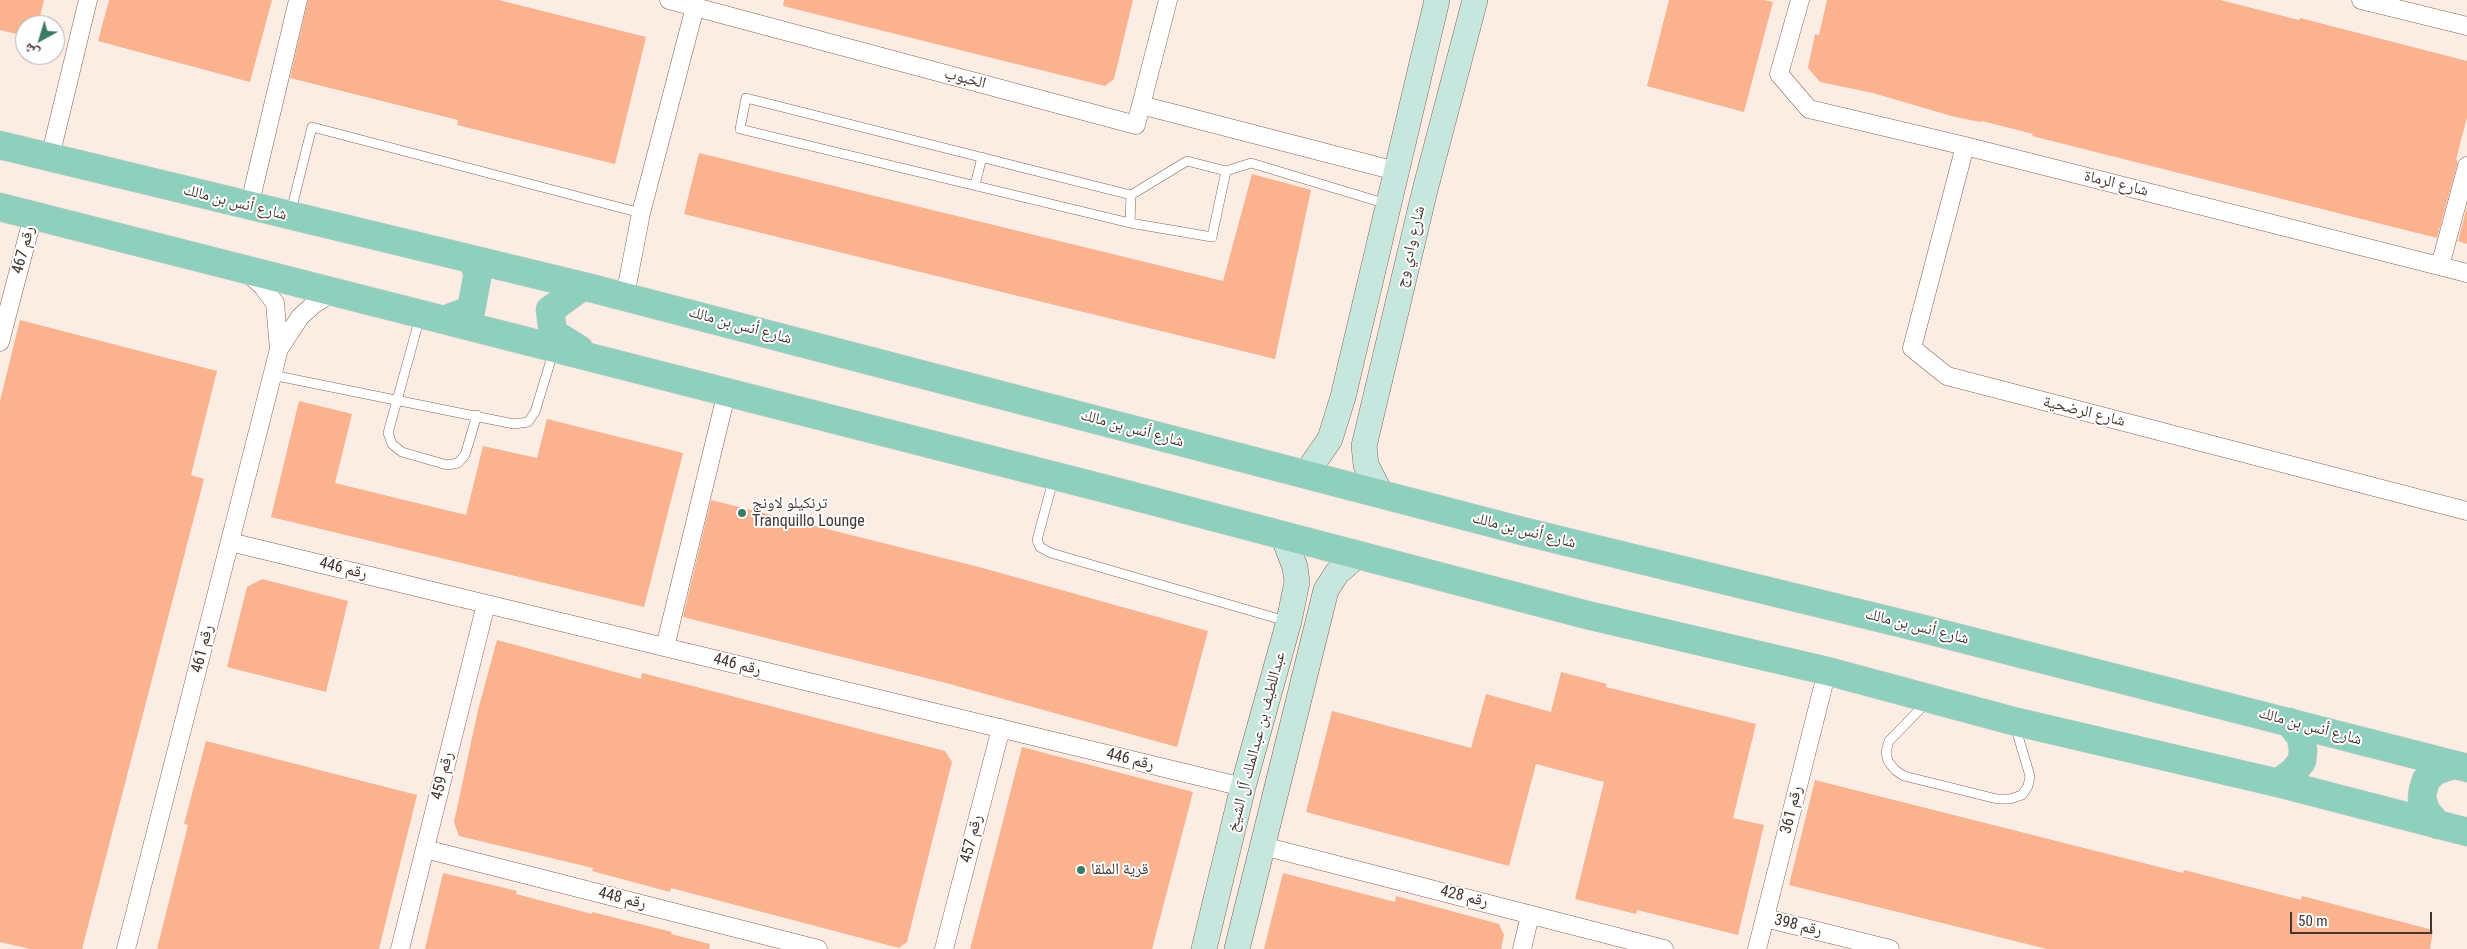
<!DOCTYPE html>
<html>
<head>
<meta charset="utf-8">
<style>
	body { margin:0 }
	#map { position:relative; width:2467px; height:949px; overflow:hidden; background:#fbece4; font-family:"Roboto Condensed","Noto Naskh Arabic",sans-serif }
	canvas { display:block }
	.north { position:absolute; left:15px; top:15px; width:50px; height:50px; box-sizing:border-box; background:#fff; border:1px solid #b4aeab; border-radius:50%; rotate:219deg; font-size:14px; font-weight:700; line-height:20px; text-align:center; color:#44352e }
	.north::after { content:''; display:block; margin:auto; width:18px; height:22px; background:#3c7a68; clip-path:polygon(50% 0,100% 100%,50% 72%,0 100%) }
	.scale { position:absolute; left:2290px; top:912px; width:142px; height:22px; box-sizing:border-box; border:2px solid #44352e; border-top:0; padding-left:6px; font-size:15px; line-height:18px; white-space:nowrap; color:#44352e; -webkit-text-stroke:4px #fff; paint-order:stroke }
</style>
</head>
<body>
<div id="map">
<canvas width="2467" height="949"></canvas>
<div class="north">ش</div>
<div class="scale">50 m</div>
</div>
<script>
const context = document.querySelector('canvas').getContext('2d');
context.lineJoin = 'round';
function fillPath(path, color) {
  context.fillStyle = color;
  context.fill(path, 'evenodd');
}
function toPath(rows) {
  const path = new Path2D();
  for (const r of rows) {
    path.moveTo(r[0], r[1]);
    for (let i = 2; i < r.length; i += 2) path.lineTo(r[i], r[i + 1]);
  }
  return path;
}
function strokePath(path, color, width, dash) {
  context.strokeStyle = color;
  context.lineWidth = width;
  context.lineCap = dash ? 'butt' : 'round';
  context.setLineDash(dash || []);
  context.stroke(path);
}
function write(font, color, halo, rows, align = 'center') {
  context.font = font + ' "Roboto Condensed","Noto Naskh Arabic",sans-serif';
  context.lineWidth = 4;
  context.setLineDash([]);
  context.textBaseline = 'middle';
  context.strokeStyle = halo;
  context.fillStyle = color;
  for (const [text, x, y, turn = 0] of rows) {
    context.save();
    context.translate(x, y);
    context.rotate((+turn || 0) * Math.PI / 180);
    context.textAlign = isNaN(turn) ? turn : align;
    if (halo) context.strokeText(text, 0, 0);
    context.fillText(text, 0, 0);
    context.restore();
  }
}
fillPath(toPath([
	[0,0,44,0,38,25,25,25,25,36,0,30],
	[109,0,272,0,250,82,98,41],
	[308,0,499,0,646,37,615,164,457,125,458,120,290,78],
	[784,0,1133,0,1114,79,1105,86,783,6],
	[1669,0,1764,0,1773,2,1744,112,1647,86],
	[1827,0,2220,0,2299,20,2300,18,2467,61,2467,117,2456,160,2458,161,2437,238,2032,136,2033,134,1982,121,1981,122,1955,117,1873,93,1820,82,1808,68,1815,34,1819,35],
	[699,153,1223,281,1252,174,1311,190,1275,359,684,214],
	[2467,207,2467,244,2458,241],
	[20,320,217,371,191,475,204,479,82,949,30,949,0,942,0,401],
	[299,401,352,414,335,483,466,515,483,446,537,458,547,419,683,453,644,607,271,517],
	[711,500,979,567,1208,631,1177,747,946,683,683,617],
	[262,579,348,601,326,692,227,667,247,587],
	[497,640,641,679,642,673,945,751,952,762,907,942,899,948,671,888,670,892,592,871,593,868,459,836,454,822,478,710],
	[1561,672,1607,684,1606,687,1756,724,1733,818,1764,825,1738,935,1637,910,1636,914,1575,899,1604,782,1536,764,1509,866,1306,812,1332,711,1471,748,1486,694,1551,712],
	[206,741,417,795,379,949,157,949,188,825,184,824],
	[1022,747,1193,792,1152,949,970,949],
	[1815,780,2183,873,2184,870,2301,900,2302,896,2433,930,2430,949,2047,949,1789,885],
	[443,873,517,891,516,894,592,914,592,912,672,932,671,934,710,944,709,949,425,949],
	[1283,873,1395,902,1396,896,1499,924,1504,935,1501,949,1264,949]
]), '#fab28f');
const lane = toPath([
	[1226,171,1212,237,1130,223,740,129,746,98,1131,195,1187,161,1226,171,1251,163,1387,204],
	[975,185,982,157],
	[291,211,312,127,641,213],
	[1130,223,1131,195],
	[420,317,388,433,392,444,402,452,447,465,458,463,465,455,477,415],
	[272,375,514,424,528,422,535,412,554,350],
	[1054,477,1037,540,1040,547,1051,553,1286,621],
	[1927,702,1889,741,1886,752,1888,761,1895,770,1904,776,1997,799,2010,799,2022,795,2028,786,2030,776,2015,726]
]);
const street = toPath([
	[669,0,1136,125,1168,0],
	[1800,0,1779,74,1809,109,1965,146,2467,273],
	[2361,0,2467,26],
	[1141,105,1396,171],
	[1965,146,1912,348,1947,376,2467,511],
	[50,157,88,0],
	[249,207,298,0],
	[2440,266,2467,166],
	[625,296,641,213,695,7],
	[0,342,33,216],
	[279,349,300,317,313,305,335,291],
	[230,542,1243,787],
	[665,647,727,391],
	[1263,846,1664,949],
	[425,849,818,949],
	[1765,918,1890,949],
	[126,949,279,349,275,303,263,287,247,272],
	[400,949,486,604],
	[944,949,1001,728],
	[1522,949,1530,915],
	[1757,949,1827,671]
]);
const secondary = toPath([
	[1305,475,1330,439,1343,397,1437,0],
	[1381,494,1366,465,1364,446,1425,190,1475,0],
	[1204,949,1243,787,1289,621,1297,582,1295,567,1283,536],
	[1237,949,1326,590,1337,573,1359,554]
]);
const primary = toPath([
	[0,145,583,286],
	[0,207,444,320,471,310,478,273,471,259],
	[444,320,1114,491,1587,615,1827,671,2013,721,2278,783,2467,832],
	[579,349,553,333,550,310,583,286,1522,531,1916,627,2467,768],
	[2278,783,2293,772,2302,761,2303,750,2301,737,2289,722],
	[2438,825,2426,811,2422,798,2423,790,2426,780,2435,771,2453,765]
]);
strokePath(lane, '#856454', 10);
strokePath(street, '#856454', 19);
strokePath(secondary, '#856454', 26);
strokePath(primary, '#d2cfcd', 29);
strokePath(lane, '#fff', 9);
strokePath(street, '#fff', 18);
strokePath(secondary, '#c7e7de', 25);
strokePath(primary, '#8fcfbd', 28);
for (const [x, y, r, color] of [
	[742,513,5,"#3c7a68"],
	[1081,870,5,"#3c7a68"]
]) {
  const dot = new Path2D();
  dot.arc(x, y, r, 0, 2 * Math.PI);
  context.fillStyle = color;
  context.fill(dot);
  strokePath(dot, '#fff', 2);
}
write('16px', '#44352e', '#fff', [
	["الخبوب",965,79,15],
	["شارع الرماة",2116,184,14],
	["شارع أنس بن مالك",235,203,14],
	["شارع وادي وج",1411,247,-77],
	["رقم 467",24,250,-75],
	["شارع أنس بن مالك",740,326,15],
	["شارع الرضحية",2084,412,14],
	["شارع أنس بن مالك",1132,429,15],
	["شارع أنس بن مالك",1524,531,14],
	["رقم 446",343,569,14],
	["شارع أنس بن مالك",1917,627,14],
	["رقم 461",203,649,-76],
	["رقم 446",737,665,14],
	["شارع أنس بن مالك",2310,727,15],
	["عبداللطيف بن عبدالملك آل الشيخ",1257,742,-75],
	["رقم 446",1130,760,14],
	["رقم 459",443,776,-76],
	["رقم 361",1792,810,-76],
	["رقم 457",972,839,-76],
	["رقم 428",1464,897,14],
	["رقم 448",622,899,14],
	["رقم 398",1798,926,14]
]);
write('16px', '#44352e', '#fff', [
	["ترنكيلو لاونج",752,504],
	["Tranquillo Lounge",752,522],
	["قرية الملقا",1091,870]
], 'left');
</script>
</body>
</html>
